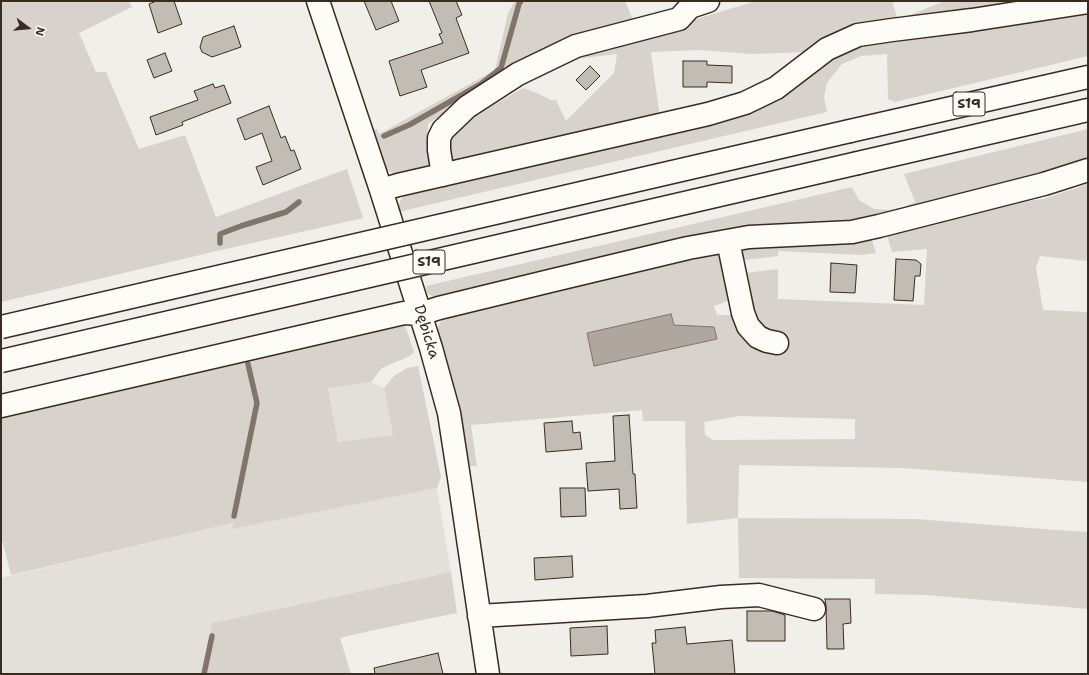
<!DOCTYPE html>
<html>
<head>
<meta charset="utf-8">
<style>
	body { margin:0 }
	#map { position:relative; width:1089px; height:675px; overflow:hidden; background:#f1efea; font-family:"Shantell Sans",sans-serif }
	canvas { display:block }
	.frame { position:absolute; inset:0; border:2px solid #3b2a1e; pointer-events:none }
	.north { position:absolute; left:8px; top:8px; width:40px; height:40px; -webkit-text-stroke:3px #fdfcf7; paint-order:stroke; rotate:106deg; font-size:11px; font-weight:700; line-height:16px; text-align:center; color:#3b2a1e }
	.north::after { content:''; display:block; margin:auto; width:14px; height:18px; background:#3b2a1e; clip-path:polygon(50% 0,100% 100%,50% 72%,0 100%) }
</style>
</head>
<body>
<div id="map">
<canvas width="1089" height="675"></canvas>
<div class="frame"></div>
<div class="north">N</div>
</div>
<script>
const context = document.querySelector('canvas').getContext('2d');
context.lineJoin = 'round';
function fillPath(path, color) {
  context.fillStyle = color;
  context.fill(path, 'evenodd');
}
function toPath(rows) {
  const path = new Path2D();
  for (const r of rows) {
    path.moveTo(r[0], r[1]);
    for (let i = 2; i < r.length; i += 2) path.lineTo(r[i], r[i + 1]);
  }
  return path;
}
function strokePath(path, color, width, dash) {
  context.strokeStyle = color;
  context.lineWidth = width;
  context.lineCap = dash ? 'butt' : 'round';
  context.setLineDash(dash || []);
  context.stroke(path);
}
function write(font, color, halo, rows, align = 'center') {
  context.font = font + ' "Shantell Sans",sans-serif';
  context.lineWidth = 4;
  context.setLineDash([]);
  context.textBaseline = 'middle';
  context.strokeStyle = halo;
  context.fillStyle = color;
  for (const [text, x, y, turn = 0] of rows) {
    context.save();
    context.translate(x, y);
    context.rotate((+turn || 0) * Math.PI / 180);
    context.textAlign = isNaN(turn) ? turn : align;
    if (halo) context.strokeText(text, 0, 0);
    context.fillText(text, 0, 0);
    context.restore();
  }
}
fillPath(toPath([
	[371,382,384,388,393,435,338,443,328,388],
	[437,488,451,572,212,623,201,673,199,674,1,674,1,578,233,523,232,529]
]), '#e3e0da');
fillPath(toPath([
	[1,1,129,1,132,7,79,33,96,72,106,72,139,149,185,135,216,217,347,169,363,218,217,251,1,302],
	[515,1,625,1,633,20,504,74,428,124,427,139,430,160,428,166,394,175,384,167,372,130,377,129,379,134,495,70,508,13],
	[756,1,892,1,898,20,945,1,1050,1,809,52,752,54,701,50,651,52,659,111,658,117,469,161,454,160,446,156,447,132,523,88,539,94,551,100,556,100,566,121,614,73,617,54,558,61],
	[1088,9,1088,56,895,102,888,99,887,54,861,56,842,64,827,83,824,97,827,112,398,212,398,206,402,198,408,191,582,150,822,66,850,50,879,39],
	[1088,129,1088,163,897,215,435,298,427,293,426,286,852,187,859,200,874,209,890,210,904,207,915,202,904,174],
	[1088,183,1088,261,1040,256,1036,268,1043,310,1088,312,1088,482,903,468,739,465,738,518,916,519,1056,530,1088,532,1088,609,926,595,875,594,875,579,739,578,738,518,687,524,685,421,643,421,642,410,471,425,477,466,468,466,438,341,437,329,442,319,501,305,507,298,719,251,731,300,714,306,717,315,738,315,753,322,745,273,778,269,778,299,924,305,927,249,892,252,887,235,1004,201,1020,202,1043,199,1080,187],
	[740,416,855,419,855,439,713,440,705,435,704,422],
	[871,237,876,253,861,255,778,251,778,256,744,260,739,254,742,244],
	[405,325,414,352,410,356,382,368,371,382,328,388,338,442,393,435,384,388,394,376,407,368,418,366,441,477,437,488,232,529,233,523,11,575,1,536,1,414,327,339,343,340],
	[451,572,457,613,374,630,340,638,351,674,199,674,201,673,212,623]
]), '#d7d2cc');
const water = toPath([
	[671,314,674,325,714,327,717,339,594,366,587,333,671,314]
]);
fillPath(water, '#aea69f');
strokePath(water, '#80746b', 1);
strokePath(toPath([
	[384,136,409,125,481,84,501,68,519,4,521,1],
	[220,243,220,234,241,226,286,212,299,202],
	[234,516,257,403,248,364],
	[204,674,212,636]
]), '#80746b', 5.5);
const building = toPath([
	[156,1,174,1,182,24,158,33,149,4,156,1],
	[364,1,391,1,399,21,376,30,364,1],
	[429,1,456,1,462,15,456,18,469,53,421,70,427,87,400,96,389,61,443,43,439,34,442,33,429,1],
	[234,26,241,47,212,57,202,52,200,47,203,37,234,26],
	[165,53,172,71,154,78,147,60,165,53],
	[683,61,707,61,707,65,732,66,732,83,707,82,707,87,683,87,683,61],
	[590,66,600,76,586,90,576,80,590,66],
	[213,84,215,88,224,85,231,103,182,122,183,125,156,135,150,117,198,100,194,91,213,84],
	[269,106,281,138,285,136,291,151,294,150,301,169,263,185,256,167,272,161,262,133,245,140,237,119,269,106],
	[896,259,916,260,921,264,920,276,915,276,913,301,894,300,896,259],
	[831,263,857,265,855,293,830,292,831,263],
	[629,415,633,474,635,474,637,508,620,509,619,489,588,491,586,463,615,461,613,416,629,415],
	[572,421,573,433,580,432,582,449,546,452,544,423,572,421],
	[560,488,585,488,586,516,561,517,560,488],
	[572,556,573,577,535,580,534,558,572,556],
	[825,599,850,599,851,623,843,624,844,649,827,649,826,606,825,599],
	[747,611,772,611,785,615,785,641,747,641,747,611],
	[607,626,608,654,571,656,570,628,607,626],
	[685,627,687,644,732,640,735,674,655,674,652,643,656,643,655,630,685,627],
	[438,653,443,674,375,674,374,668,438,653]
]);
fillPath(building, '#c1bcb4');
strokePath(building, '#3b2a1e', 1);
const minor = toPath([
	[318,1,381,190,431,348,449,413,459,478,488,674],
	[443,175,439,150,439,138,443,130,467,107,518,74,576,46,679,19,690,7,708,1],
	[381,190,398,185,708,114,745,103,776,88,827,49,858,35,892,30,972,20,1088,2],
	[728,241,743,313,748,326,758,337,767,341,777,343],
	[1,406,404,313,420,314,439,308,554,280,688,248,749,237,852,232,879,226,1044,184,1088,170],
	[479,616,647,606,721,597,759,595,814,609]
]);
const highway = toPath([
	[850,131,1088,77],
	[858,163,1088,110]
]);
strokePath(minor, '#3b2a1e', 25);
strokePath(highway, '#3b2a1e', 25);
strokePath(minor, '#fdfcf7', 22);
strokePath(highway, '#fdfcf7', 22);
const highwayBridge = toPath([
	[1,327,850,131],
	[1,361,858,163]
]);
strokePath(highwayBridge, '#3b2a1e', 25, []);
strokePath(highwayBridge, '#fdfcf7', 22);
for (const [x, y, w] of [
	[969,104,32],
	[429,262,32]
]) {
  const box = new Path2D();
  box.roundRect(x - w / 2, y - 12, w, 24, 3);
  context.fillStyle = '#fdfcf7';
  context.fill(box);
  strokePath(box, '#3b2a1e', 1);
}
write('bold 14px', '#3b2a1e', null, [
	["S19",969,104],
	["S19",429,262]
]);
write('15px', '#3b2a1e', '#fdfcf7', [
	["Dębicka",426,332,73]
]);
</script>
</body>
</html>
